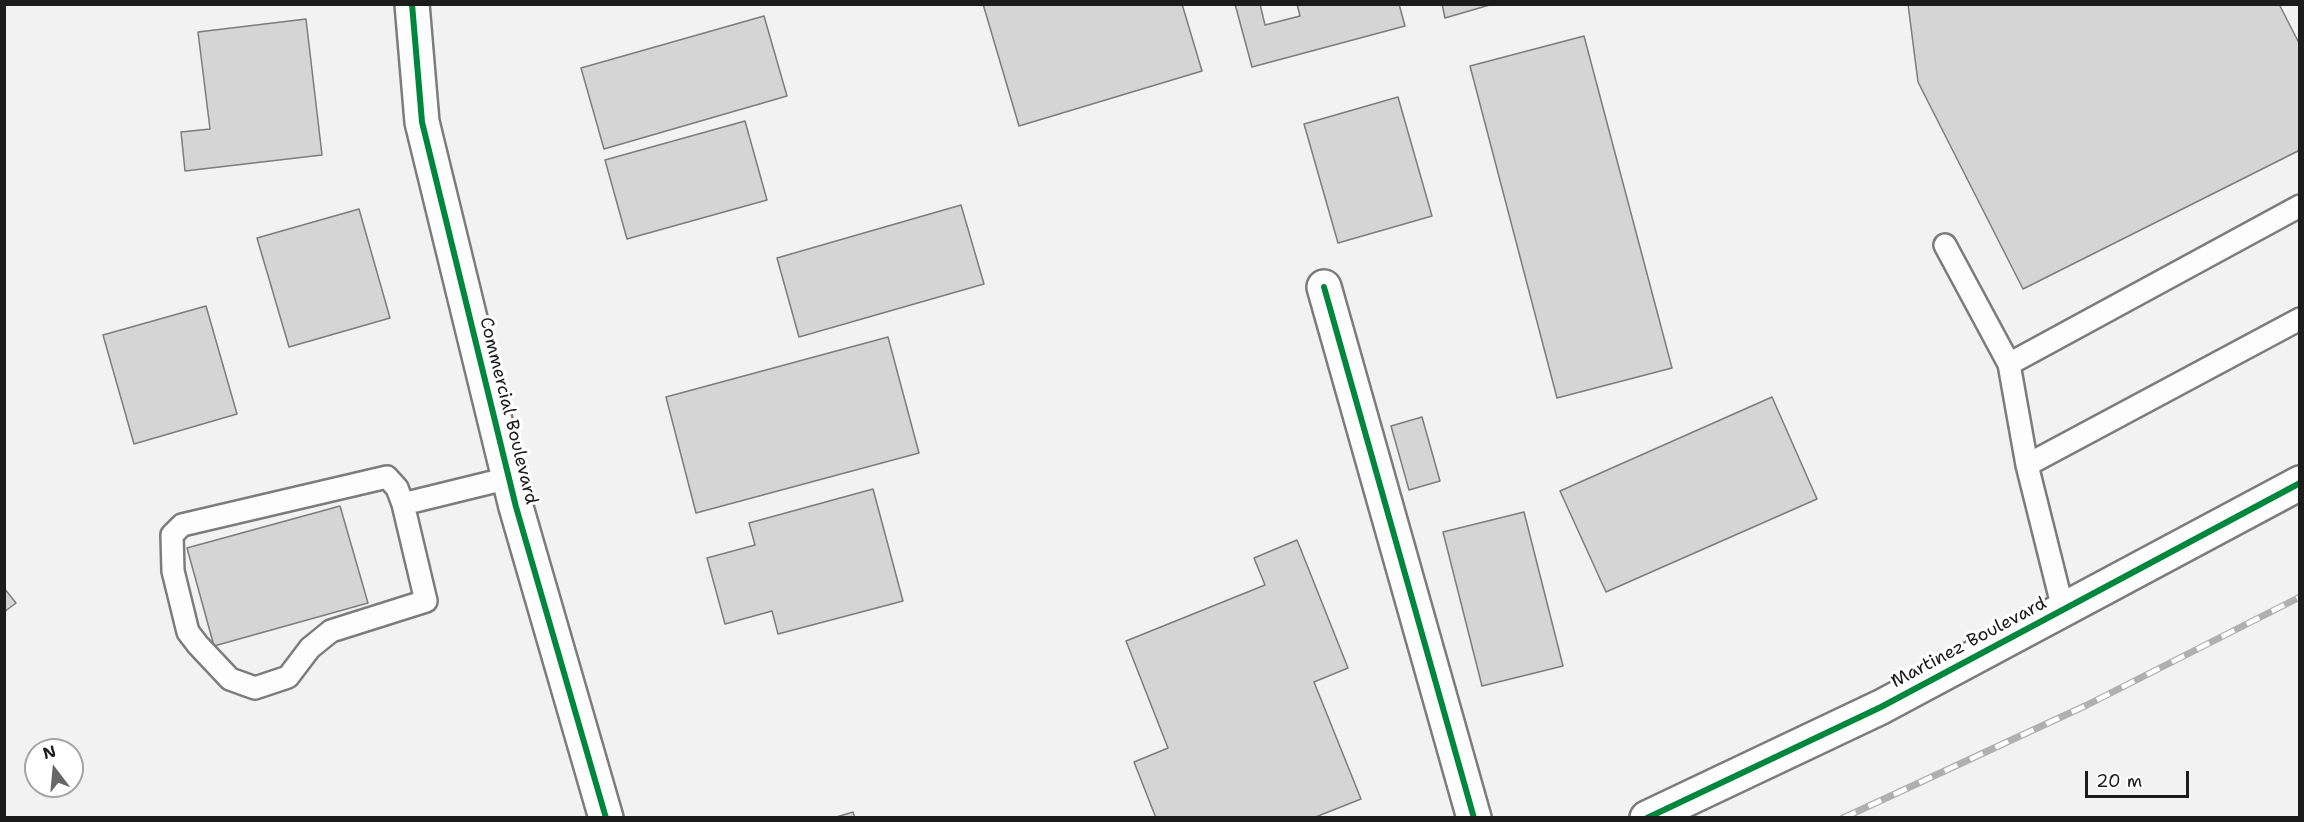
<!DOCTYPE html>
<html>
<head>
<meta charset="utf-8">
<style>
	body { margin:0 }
	#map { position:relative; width:2304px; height:822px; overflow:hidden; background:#f2f2f2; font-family:"Shantell Sans",sans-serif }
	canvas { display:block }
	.frame { position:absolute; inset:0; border:6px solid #1c1c1c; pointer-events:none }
	.north { position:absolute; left:24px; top:738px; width:60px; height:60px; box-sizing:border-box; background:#fff; border:2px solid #a4a4a4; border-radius:50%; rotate:344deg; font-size:16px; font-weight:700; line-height:24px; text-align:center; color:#1c1c1c }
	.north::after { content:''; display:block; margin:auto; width:21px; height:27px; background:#676767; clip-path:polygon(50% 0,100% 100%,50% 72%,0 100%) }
	.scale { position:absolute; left:2085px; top:771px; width:104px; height:27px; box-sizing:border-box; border:3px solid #1c1c1c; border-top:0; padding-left:8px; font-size:18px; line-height:21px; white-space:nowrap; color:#1c1c1c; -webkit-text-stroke:4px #fff; paint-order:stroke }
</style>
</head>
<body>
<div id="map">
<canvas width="2304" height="822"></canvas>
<div class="frame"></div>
<div class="north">N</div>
<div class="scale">20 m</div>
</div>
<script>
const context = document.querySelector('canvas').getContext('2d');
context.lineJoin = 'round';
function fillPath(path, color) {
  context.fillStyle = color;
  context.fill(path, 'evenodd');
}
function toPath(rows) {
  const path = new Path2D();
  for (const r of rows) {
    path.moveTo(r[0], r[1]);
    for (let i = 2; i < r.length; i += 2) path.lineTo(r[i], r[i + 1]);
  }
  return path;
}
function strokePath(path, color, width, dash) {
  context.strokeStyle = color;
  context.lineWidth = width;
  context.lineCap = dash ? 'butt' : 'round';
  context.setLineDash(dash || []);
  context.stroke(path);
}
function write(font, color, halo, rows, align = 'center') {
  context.font = font + ' "Shantell Sans",sans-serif';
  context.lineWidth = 6;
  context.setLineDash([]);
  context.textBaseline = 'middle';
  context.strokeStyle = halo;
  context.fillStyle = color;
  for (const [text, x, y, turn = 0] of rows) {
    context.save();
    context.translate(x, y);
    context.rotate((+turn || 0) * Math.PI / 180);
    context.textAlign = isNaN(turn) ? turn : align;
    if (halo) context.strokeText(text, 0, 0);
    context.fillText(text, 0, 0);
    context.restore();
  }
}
const building = toPath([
	[983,4,1182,4,1202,71,1019,126,983,4],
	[1235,4,1260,4,1265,25,1300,16,1297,4,1399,4,1405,26,1252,67,1235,4],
	[1442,4,1493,4,1445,18,1442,4],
	[1908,4,2279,4,2300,45,2300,150,2023,289,1918,82,1908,4],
	[764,16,787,96,604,149,581,68,764,16],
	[306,19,322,155,185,171,181,132,210,129,198,32,306,19],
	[1584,36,1672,368,1557,398,1470,66,1584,36],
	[1398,97,1432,216,1338,243,1304,124,1398,97],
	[745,121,767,200,627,239,605,160,745,121],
	[961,205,984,284,799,337,777,258,961,205],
	[359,209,390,318,289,347,257,238,359,209],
	[206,306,237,414,134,444,103,335,206,306],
	[888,337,919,453,696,513,666,397,888,337],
	[1772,397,1817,499,1606,592,1560,491,1772,397],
	[1422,417,1440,481,1409,490,1391,426,1422,417],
	[873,489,903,601,778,634,772,611,725,624,707,558,755,545,749,523,873,489],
	[340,506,368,603,214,646,187,548,340,506],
	[1524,512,1563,666,1482,686,1443,532,1524,512],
	[1297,540,1348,668,1314,682,1361,799,1313,818,1156,818,1134,762,1168,748,1126,641,1265,585,1254,558,1297,540],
	[4,588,16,603,4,612,4,588],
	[853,812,855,818,833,818,853,812]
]);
fillPath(building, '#d5d5d5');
strokePath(building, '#7c7c7c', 1.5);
const service = toPath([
	[1945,245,2009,364],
	[2027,465,2300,319],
	[403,504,397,488,387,477,182,525,172,535,173,571,188,632,198,645,230,679,255,688,288,677,310,648,331,631,426,601,403,504,509,478],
	[2063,609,2027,465,2009,364,2300,206]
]);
const minor = toPath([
	[412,4,422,122,516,507,606,818],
	[1324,287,1474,818],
	[1647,818,1881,707,2300,483]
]);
strokePath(service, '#7c7c7c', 26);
strokePath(minor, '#7c7c7c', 38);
strokePath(service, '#fdfdfd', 21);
strokePath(minor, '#fdfdfd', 33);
const rail = toPath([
	[1843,818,2087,705,2300,597]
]);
strokePath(rail, '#b0b0b0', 7);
strokePath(rail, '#fff', 4.5, [14]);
strokePath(toPath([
	[412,4,422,122,516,507,606,818],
	[1324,287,1474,818],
	[1647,818,1881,707,2300,483]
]), '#00873e', 6);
write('18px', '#1c1c1c', '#fff', [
	["Commercial Boulevard",508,411,76],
	["Martinez Boulevard",1969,643,-28]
]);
</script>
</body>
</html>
